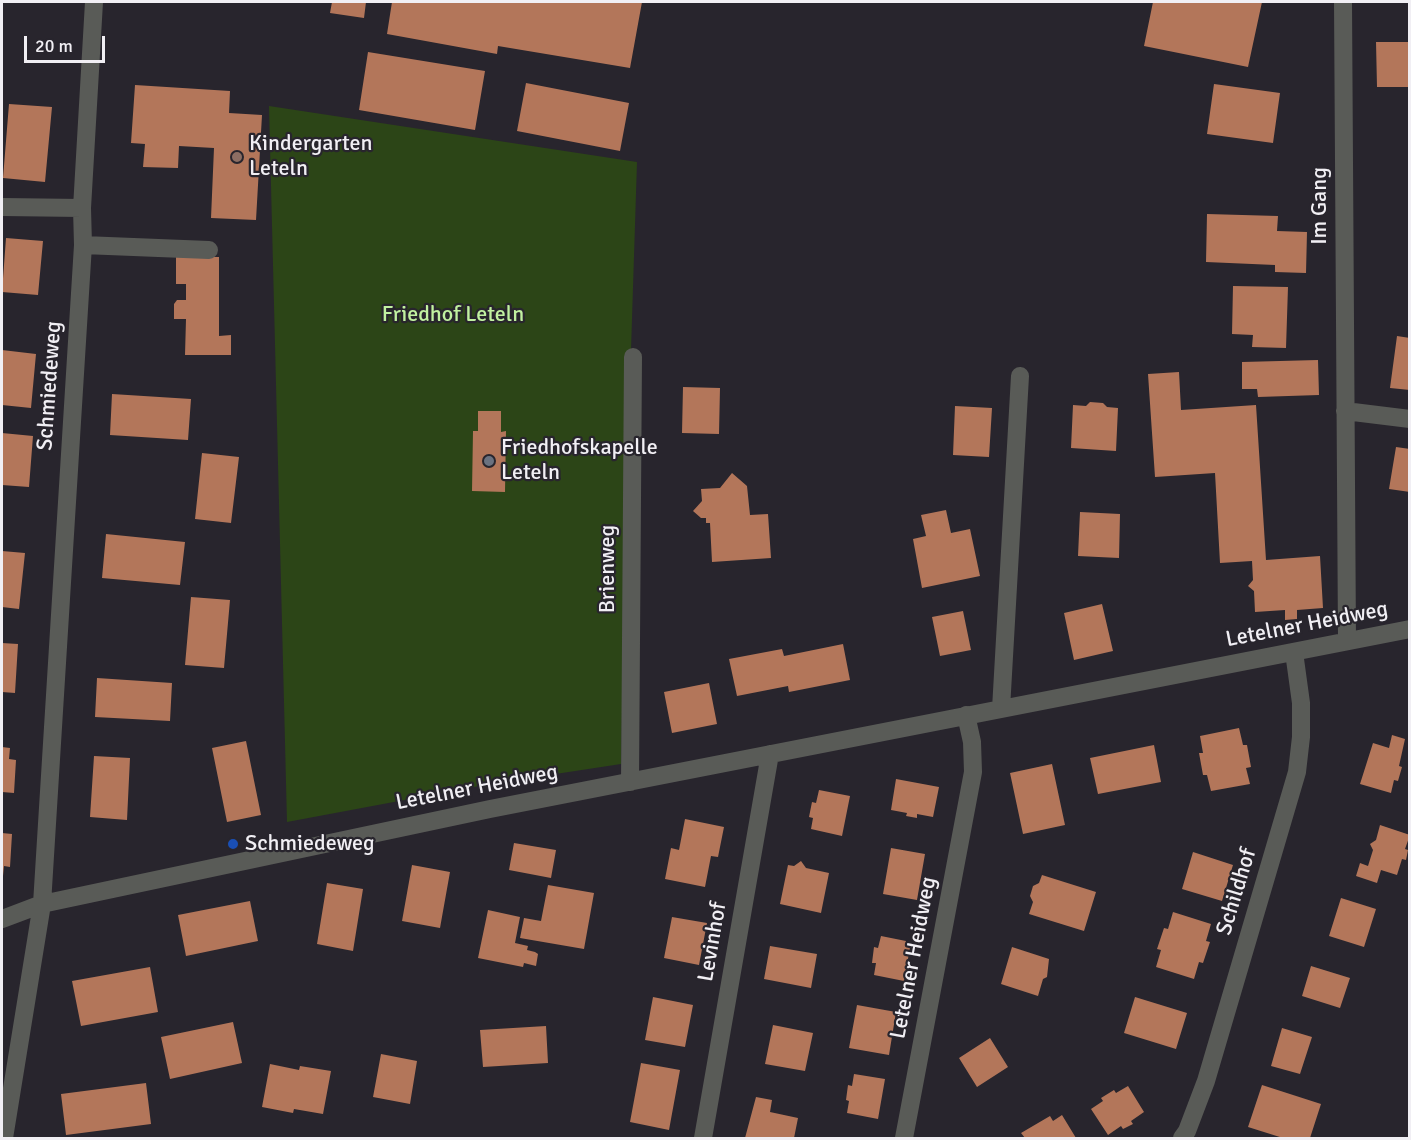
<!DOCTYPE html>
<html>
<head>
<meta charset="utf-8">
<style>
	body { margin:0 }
	#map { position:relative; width:1411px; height:1140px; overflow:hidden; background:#28252d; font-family:Signika,sans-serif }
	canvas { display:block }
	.frame { position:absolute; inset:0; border:3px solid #f1eff4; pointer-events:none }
	.scale { position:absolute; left:24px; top:36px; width:81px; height:27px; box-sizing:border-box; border:3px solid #f1eff4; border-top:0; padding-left:8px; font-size:18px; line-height:21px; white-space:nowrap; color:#f1eff4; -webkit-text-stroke:4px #28252d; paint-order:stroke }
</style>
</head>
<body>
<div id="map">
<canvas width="1411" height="1140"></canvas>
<div class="frame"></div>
<div class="scale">20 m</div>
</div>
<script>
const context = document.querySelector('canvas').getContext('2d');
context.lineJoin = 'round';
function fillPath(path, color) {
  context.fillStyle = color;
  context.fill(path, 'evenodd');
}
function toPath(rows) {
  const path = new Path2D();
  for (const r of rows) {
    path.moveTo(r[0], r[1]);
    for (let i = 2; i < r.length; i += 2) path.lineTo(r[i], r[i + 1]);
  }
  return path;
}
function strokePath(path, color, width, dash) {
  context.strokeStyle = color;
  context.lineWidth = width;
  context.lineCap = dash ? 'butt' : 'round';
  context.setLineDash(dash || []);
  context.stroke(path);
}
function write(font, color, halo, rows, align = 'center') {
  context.font = font + ' Signika,sans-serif';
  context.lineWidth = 4.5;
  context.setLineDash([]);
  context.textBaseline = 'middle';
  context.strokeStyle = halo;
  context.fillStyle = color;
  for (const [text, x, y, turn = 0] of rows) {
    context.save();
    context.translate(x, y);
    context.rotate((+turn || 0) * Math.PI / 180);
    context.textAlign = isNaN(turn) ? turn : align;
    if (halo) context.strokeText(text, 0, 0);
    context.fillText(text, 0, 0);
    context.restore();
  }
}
fillPath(toPath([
	[269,106,637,162,626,507,621,764,490,784,287,822]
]), '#2c4517');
fillPath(toPath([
	[332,2,366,2,364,18,330,13],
	[392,2,642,2,630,68,498,46,497,54,387,34],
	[1153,2,1262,2,1248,67,1144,46],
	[1376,42,1410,42,1410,87,1377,87],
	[368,52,485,71,475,130,359,110],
	[526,83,629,103,620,151,517,131],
	[1214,84,1280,93,1273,143,1207,134],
	[135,85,230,91,229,113,262,115,256,220,211,218,214,148,179,146,178,168,143,167,145,144,131,143],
	[9,104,52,107,45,182,3,178],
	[1207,214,1278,216,1277,231,1307,232,1306,273,1275,272,1275,265,1206,262],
	[6,238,43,241,38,295,2,292],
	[176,257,219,257,219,336,231,335,231,355,185,355,186,319,174,319,174,304,177,300,186,300,186,284,176,284],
	[1233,286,1288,287,1286,348,1252,347,1253,335,1232,334],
	[1397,336,1410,338,1410,390,1390,388],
	[2,350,36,354,31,408,2,405],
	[1318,360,1319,395,1258,397,1257,389,1242,389,1242,362],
	[1179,372,1181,410,1256,405,1266,560,1320,556,1323,608,1297,610,1297,619,1285,620,1285,610,1255,612,1254,591,1248,586,1253,580,1252,561,1220,563,1215,473,1155,477,1148,374],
	[683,387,720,388,719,434,682,433],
	[112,394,191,399,188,440,110,435],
	[1090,402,1103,403,1107,407,1118,408,1116,451,1071,448,1073,405,1086,406],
	[955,406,992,408,989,457,953,455],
	[478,411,501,411,501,432,506,431,505,492,472,491,473,431,478,431],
	[2,433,33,436,29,487,2,485],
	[1396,447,1410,449,1410,492,1389,489],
	[202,453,239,457,231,523,195,519],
	[732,473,747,486,750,515,768,514,771,558,712,562,710,523,706,523,706,518,701,518,693,511,702,501,701,489,720,488],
	[946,510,951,533,970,529,980,576,922,588,913,539,926,536,921,515],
	[1080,512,1120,514,1119,558,1078,556],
	[106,534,185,542,180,585,102,578],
	[2,551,25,553,19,609,2,607],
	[191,597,230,600,224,668,185,665],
	[1102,604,1113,651,1074,660,1064,613],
	[963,611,971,650,940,656,932,617],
	[2,643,18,644,15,693,2,692],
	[843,644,850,680,789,692,788,686,737,696,729,659,782,649,784,656],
	[97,678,172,683,170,721,95,717],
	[709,683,717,724,672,733,664,692],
	[1239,728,1243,745,1247,745,1251,767,1246,768,1250,784,1211,791,1207,775,1203,775,1199,753,1203,753,1200,736],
	[1392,735,1405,739,1399,766,1402,767,1398,781,1394,780,1391,793,1360,784,1373,743,1389,748],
	[246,741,261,815,227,822,212,748],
	[1154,745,1161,782,1098,794,1090,758],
	[2,747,10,748,9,759,16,760,14,793,2,792],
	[94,756,130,758,127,820,90,817],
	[1052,764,1065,825,1023,834,1010,773],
	[896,779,939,787,933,817,917,814,917,818,906,816,907,813,891,810],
	[819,790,850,796,842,836,811,829,813,818,809,817,812,802,816,803],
	[685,819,724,827,718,857,711,856,705,887,665,879,671,848,679,850],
	[1380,825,1410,835,1405,849,1408,850,1406,860,1402,859,1397,875,1381,870,1377,883,1356,876,1360,863,1368,866,1373,850,1370,844,1376,840],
	[2,833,12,834,10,867,4,866,3,876,2,876],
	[514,843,556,850,551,878,509,870],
	[891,848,925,854,917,900,883,894],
	[1193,852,1233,865,1222,901,1182,889],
	[801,861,806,868,829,873,821,913,780,904,788,865,794,866],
	[412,865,450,872,440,928,402,921],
	[1042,875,1096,892,1084,931,1029,914,1033,902,1030,896,1033,886,1039,883],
	[327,883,363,889,353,951,317,944],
	[548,885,594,893,584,949,520,938,524,918,541,921],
	[1341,898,1376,909,1364,947,1329,936],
	[250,901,258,941,186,956,178,915],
	[488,910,520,917,515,943,528,946,527,950,535,952,538,954,536,966,524,963,523,967,478,958],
	[1173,912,1211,924,1206,941,1210,942,1203,963,1199,962,1194,979,1156,967,1161,950,1157,949,1164,928,1168,929],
	[672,917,707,923,699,965,664,958],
	[881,936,911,942,904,981,874,975,876,963,872,963,874,947,878,948],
	[770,946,817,954,811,988,764,979],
	[1012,947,1049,959,1047,977,1043,979,1038,996,1001,984],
	[1311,966,1350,978,1340,1008,1302,996],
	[150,967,158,1012,81,1026,72,981],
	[653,997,693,1005,685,1047,645,1040],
	[1135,997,1187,1013,1176,1049,1124,1033],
	[857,1005,896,1012,889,1055,849,1048],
	[233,1022,242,1063,170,1079,161,1037],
	[773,1025,813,1033,805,1071,765,1064],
	[546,1026,548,1063,483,1067,480,1030],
	[1282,1028,1312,1037,1300,1074,1271,1066],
	[990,1038,1008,1067,977,1087,959,1058],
	[381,1054,417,1061,410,1104,373,1097],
	[641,1063,680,1070,669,1130,630,1122],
	[270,1064,299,1070,300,1066,331,1071,323,1114,294,1109,293,1113,262,1107],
	[854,1074,885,1079,878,1119,847,1113,849,1101,846,1100,848,1085,852,1086],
	[146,1083,151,1124,66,1135,61,1094],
	[1262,1085,1321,1104,1310,1138,1283,1138,1248,1127],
	[1128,1086,1144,1112,1131,1121,1133,1124,1123,1129,1121,1126,1108,1135,1091,1109,1103,1101,1101,1098,1114,1090,1116,1093],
	[756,1097,772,1100,770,1112,798,1118,794,1138,745,1138],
	[1062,1115,1076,1138,1025,1138,1021,1133,1050,1116,1053,1121]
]), '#b3765a');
strokePath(toPath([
	[1343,2,1347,641],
	[2,207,82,208],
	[83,245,209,250],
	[1345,411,1410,419],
	[1001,709,1020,376],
	[630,782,633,357],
	[2,919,42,904,490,809,1410,629],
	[4,1138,42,904,83,245,82,208,94,2],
	[703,1138,770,754],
	[904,1138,973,772,972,742,966,715],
	[1182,1138,1187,1131,1206,1081,1297,772,1301,737,1301,703,1294,652]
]), '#595b57', 18);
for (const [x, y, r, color] of [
	[237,157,6,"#8d6e63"],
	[489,461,6,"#6b7280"],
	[233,844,6,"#1a4fb4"]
]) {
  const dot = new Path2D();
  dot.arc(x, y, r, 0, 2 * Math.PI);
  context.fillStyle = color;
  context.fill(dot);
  strokePath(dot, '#28252d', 2);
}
write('22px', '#f1eff4', '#28252d', [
	["Kindergarten",249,144],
	["Leteln",249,169],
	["Friedhofskapelle",501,448],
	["Leteln",501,473],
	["Schmiedeweg",245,844]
], 'left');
write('22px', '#f1eff4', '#28252d', [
	["Im Gang",1320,206,-90],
	["Schmiedeweg",50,386,-86],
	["Brienweg",608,569,-90],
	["Letelner Heidweg",1307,625,-11],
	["Letelner Heidweg",477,788,-11],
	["Schildhof",1237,892,-73],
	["Levinhof",713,942,-80],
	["Letelner Heidweg",914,958,-79]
]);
write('22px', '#c1f1a0', '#28252d', [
	["Friedhof Leteln",453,315]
]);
</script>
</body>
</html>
